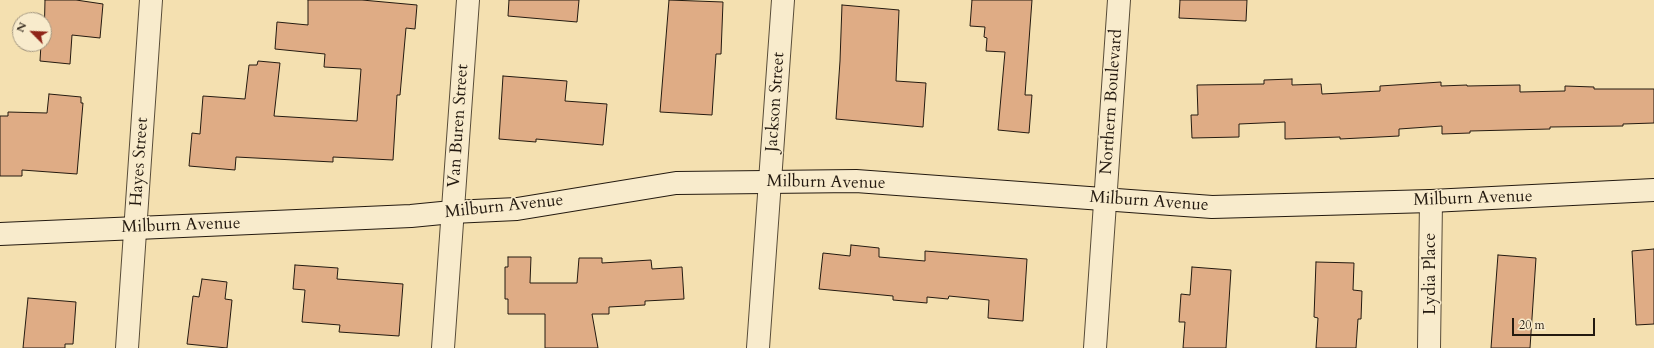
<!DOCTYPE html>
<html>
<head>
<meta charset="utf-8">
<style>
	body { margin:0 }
	#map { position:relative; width:1654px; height:348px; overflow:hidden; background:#f4e0b0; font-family:Cardo,serif }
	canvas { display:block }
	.north { position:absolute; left:12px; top:12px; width:40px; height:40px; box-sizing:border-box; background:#f8ebcc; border:1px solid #a39781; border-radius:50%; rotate:294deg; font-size:11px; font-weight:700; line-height:16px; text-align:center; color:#241a10 }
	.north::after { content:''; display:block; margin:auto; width:14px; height:18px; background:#8f2418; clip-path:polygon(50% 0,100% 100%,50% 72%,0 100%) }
	.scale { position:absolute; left:1512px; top:318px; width:83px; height:18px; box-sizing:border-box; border:2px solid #241a10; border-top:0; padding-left:5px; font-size:12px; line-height:14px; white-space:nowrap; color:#241a10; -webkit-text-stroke:3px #f8ebcc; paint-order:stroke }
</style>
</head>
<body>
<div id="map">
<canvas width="1654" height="348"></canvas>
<div class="north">N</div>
<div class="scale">20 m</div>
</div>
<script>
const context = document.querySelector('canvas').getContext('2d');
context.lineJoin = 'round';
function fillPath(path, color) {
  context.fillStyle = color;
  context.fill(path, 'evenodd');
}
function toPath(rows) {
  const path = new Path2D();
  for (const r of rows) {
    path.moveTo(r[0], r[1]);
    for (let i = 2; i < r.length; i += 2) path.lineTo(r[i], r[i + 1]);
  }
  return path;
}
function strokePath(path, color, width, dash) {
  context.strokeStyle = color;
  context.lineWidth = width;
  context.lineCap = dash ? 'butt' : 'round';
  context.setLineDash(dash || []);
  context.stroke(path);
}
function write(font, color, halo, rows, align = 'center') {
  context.font = font + ' Cardo,serif';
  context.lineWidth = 3;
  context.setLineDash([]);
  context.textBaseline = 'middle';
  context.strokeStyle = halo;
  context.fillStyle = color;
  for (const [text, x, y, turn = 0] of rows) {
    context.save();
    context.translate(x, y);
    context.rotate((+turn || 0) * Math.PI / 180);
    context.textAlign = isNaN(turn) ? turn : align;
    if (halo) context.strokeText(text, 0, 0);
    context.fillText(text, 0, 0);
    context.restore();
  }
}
const building = toPath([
	[45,0,76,0,103,4,100,38,72,35,70,64,40,61,41,44,44,44,45,0],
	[308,0,362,0,417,5,415,29,406,28,400,95,397,95,393,160,333,157,333,162,236,157,235,170,189,166,192,133,200,134,203,96,245,99,249,65,257,65,258,61,280,63,274,116,357,121,361,69,324,67,325,54,275,49,277,22,308,25,308,0],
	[509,0,579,0,577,22,508,16,509,0],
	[669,0,723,2,721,54,716,54,712,115,660,112,669,0],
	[972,0,1032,0,1025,95,1032,95,1029,133,998,130,1005,52,986,51,987,38,984,37,985,27,970,26,972,0],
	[1180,0,1247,0,1246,21,1179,18,1180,0],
	[842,5,899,10,896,81,926,83,923,127,836,119,840,61,842,5],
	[503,76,567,81,565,101,607,104,603,145,536,139,536,142,499,139,503,76],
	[1292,79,1292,85,1321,84,1322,94,1380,91,1380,86,1441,82,1441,86,1467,85,1467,86,1520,85,1520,92,1565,91,1565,86,1594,87,1594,89,1654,89,1654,123,1623,124,1623,126,1550,127,1550,129,1470,131,1470,133,1442,134,1442,126,1399,129,1399,136,1340,139,1340,137,1285,139,1285,122,1239,124,1239,137,1192,138,1191,115,1198,115,1197,85,1264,84,1264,80,1292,79],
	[49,94,81,97,81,103,83,103,77,174,22,170,22,176,0,176,0,116,8,116,8,112,47,113,49,94],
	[851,245,879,248,879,257,925,261,925,251,1027,259,1023,321,988,318,989,300,949,296,948,299,927,297,927,303,893,300,893,296,819,289,823,253,850,256,851,245],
	[1654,249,1654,324,1636,325,1632,251,1654,249],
	[1498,255,1536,258,1530,348,1491,348,1498,255],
	[508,257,531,257,530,283,577,283,579,258,602,258,602,263,651,260,652,269,682,267,684,299,645,301,645,305,609,307,609,314,592,314,598,348,545,348,545,314,508,314,508,299,505,299,505,267,508,267,508,257],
	[1316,262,1354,263,1353,290,1362,291,1361,319,1358,319,1356,348,1316,348,1318,318,1314,317,1316,262],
	[295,265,338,268,337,279,403,284,399,336,339,332,340,325,302,322,305,290,293,289,295,265],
	[1192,267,1231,270,1226,348,1183,348,1185,322,1179,322,1181,294,1190,295,1192,267],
	[202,279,227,282,225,299,232,300,227,348,187,344,193,296,199,297,202,279],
	[28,298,76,302,73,344,65,344,65,348,23,348,28,298]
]);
fillPath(building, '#dfac85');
strokePath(building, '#241a10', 1);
const minor = toPath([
	[127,348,151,0],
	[443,348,468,0],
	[758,348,783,0],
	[1095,348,1119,0],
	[1429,348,1431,201]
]);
const secondary = toPath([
	[0,234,411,216,452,212,517,209,676,183,856,181,1212,207,1431,201,1654,190]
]);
strokePath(minor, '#584c38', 24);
strokePath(secondary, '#241a10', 24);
strokePath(minor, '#f8ebcc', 22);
strokePath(secondary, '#f8ebcc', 22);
write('17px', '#241a10', '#f8ebcc', [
	["Jackson Street",776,102,-86],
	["Northern Boulevard",1112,102,-86],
	["Van Buren Street",459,126,-86],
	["Hayes Street",140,162,-86],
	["Milburn Avenue",826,183,1],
	["Milburn Avenue",1473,199,-2],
	["Milburn Avenue",1149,202,4],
	["Milburn Avenue",504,207,-6],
	["Milburn Avenue",181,226,-2],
	["Lydia Place",1431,274,-90]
]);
</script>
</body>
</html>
